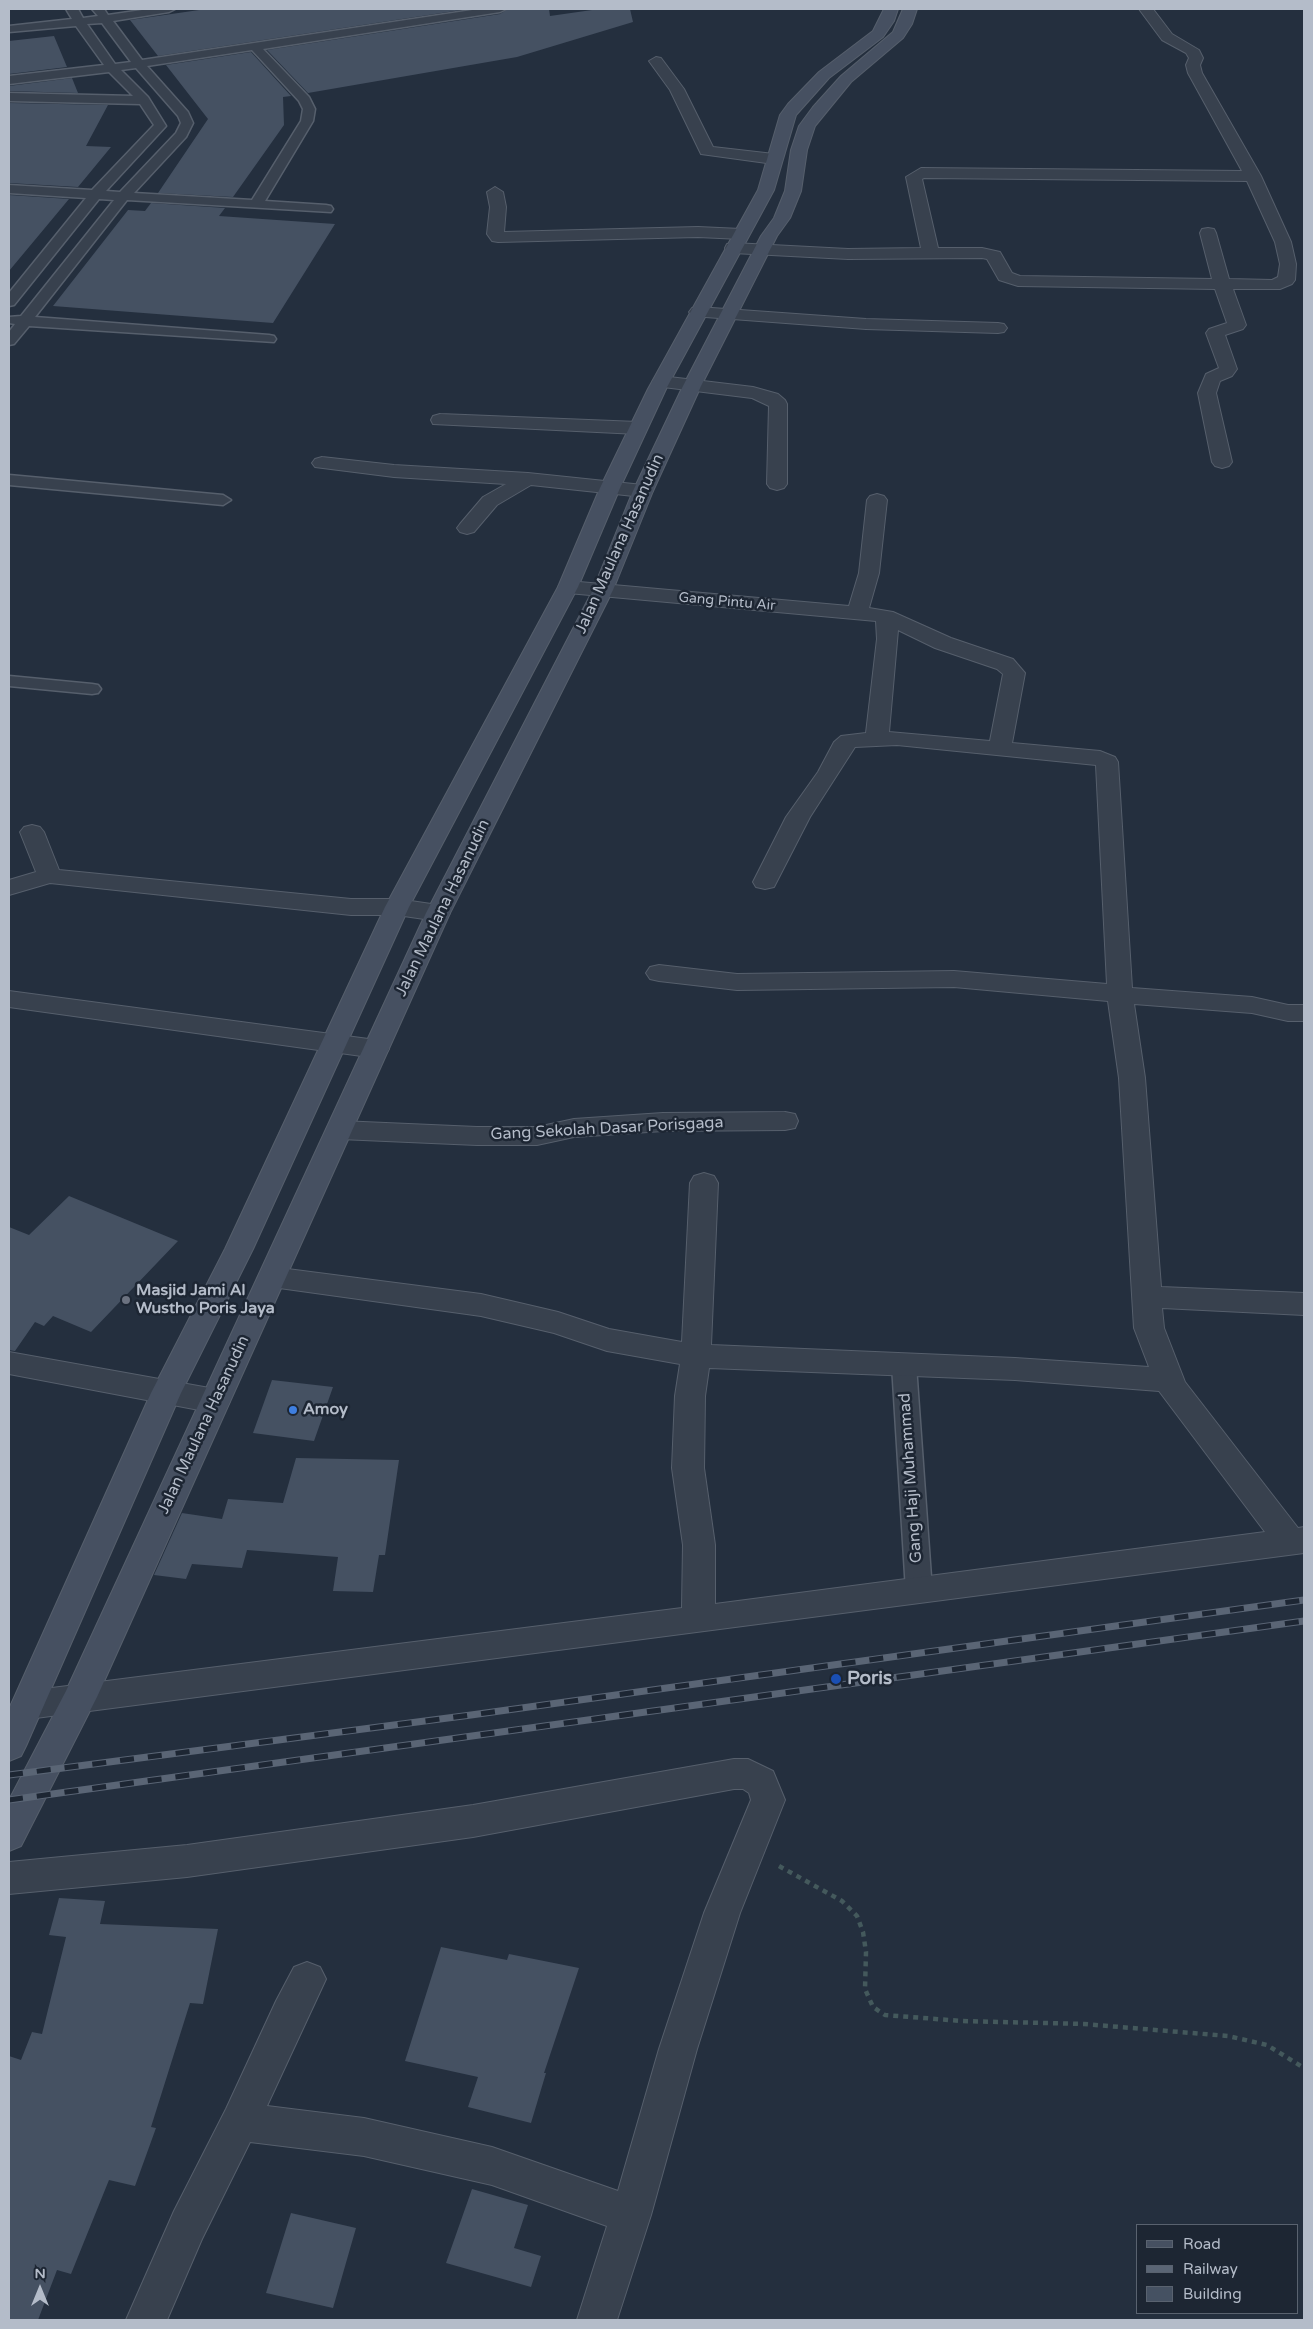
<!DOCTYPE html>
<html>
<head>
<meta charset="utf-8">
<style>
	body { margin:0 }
	#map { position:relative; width:1313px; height:2329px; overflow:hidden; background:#242f3e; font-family:"Varela Round",sans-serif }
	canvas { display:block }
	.frame { position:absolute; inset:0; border:10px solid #b4bcc9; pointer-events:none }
	.legend { position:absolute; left:1136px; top:2224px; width:162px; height:90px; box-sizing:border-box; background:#1d2633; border:1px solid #59626f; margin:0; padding:6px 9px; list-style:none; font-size:15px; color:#b4bcc9 }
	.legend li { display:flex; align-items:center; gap:10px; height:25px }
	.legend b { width:25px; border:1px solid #59626f }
	.north { position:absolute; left:15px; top:2264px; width:50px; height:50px; -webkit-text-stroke:4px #1d2633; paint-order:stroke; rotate:0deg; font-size:14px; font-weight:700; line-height:20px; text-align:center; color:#b4bcc9 }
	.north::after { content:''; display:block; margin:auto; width:18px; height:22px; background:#b4bcc9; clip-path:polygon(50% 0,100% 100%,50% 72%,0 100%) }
</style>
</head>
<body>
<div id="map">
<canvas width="1313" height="2329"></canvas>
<div class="frame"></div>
<ul class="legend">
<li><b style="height:6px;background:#465061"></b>Road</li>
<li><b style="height:6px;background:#5a6575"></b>Railway</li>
<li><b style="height:14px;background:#455162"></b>Building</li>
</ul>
<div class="north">N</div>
</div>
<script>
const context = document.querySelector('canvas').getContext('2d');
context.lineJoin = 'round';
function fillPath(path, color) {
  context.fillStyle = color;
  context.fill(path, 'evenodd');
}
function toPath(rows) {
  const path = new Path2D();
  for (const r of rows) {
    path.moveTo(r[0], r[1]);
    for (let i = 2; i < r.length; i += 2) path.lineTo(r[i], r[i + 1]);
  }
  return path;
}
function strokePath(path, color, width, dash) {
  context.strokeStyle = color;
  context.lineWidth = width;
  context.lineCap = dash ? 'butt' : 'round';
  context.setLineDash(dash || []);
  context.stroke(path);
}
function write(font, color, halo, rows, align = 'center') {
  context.font = font + ' "Varela Round",sans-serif';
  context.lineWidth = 5;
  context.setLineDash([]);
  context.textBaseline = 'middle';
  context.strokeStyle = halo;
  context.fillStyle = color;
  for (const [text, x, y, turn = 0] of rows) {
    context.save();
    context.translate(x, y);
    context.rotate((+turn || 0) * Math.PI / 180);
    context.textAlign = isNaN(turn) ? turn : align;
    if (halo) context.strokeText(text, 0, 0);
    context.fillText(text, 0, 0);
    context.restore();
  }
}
fillPath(toPath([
	[206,9,468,9,158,56,130,20],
	[508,9,549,9,550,16,599,9,630,9,633,22,517,57,308,93,267,50,500,14],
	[54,36,67,67,9,74,9,41],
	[251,52,291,96,283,97,284,125,233,197,158,193,208,119,166,65],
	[72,78,78,93,9,91,9,86],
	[9,103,108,105,86,146,111,147,78,187,9,183],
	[9,195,69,199,9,271],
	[151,203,225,208,219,216,335,224,273,323,53,306,128,210,145,211],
	[69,1196,178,1241,91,1332,53,1316,44,1326,35,1322,15,1351,9,1350,9,1227,29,1235],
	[272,1380,333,1387,314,1441,253,1433],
	[296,1458,399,1460,385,1555,379,1555,373,1592,333,1591,338,1557,247,1550,242,1568,192,1564,186,1579,154,1575,182,1513,222,1519,228,1499,283,1503],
	[59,1898,105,1901,100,1924,218,1929,203,2004,190,2003,151,2127,156,2128,135,2186,109,2180,71,2274,57,2270,38,2320,9,2320,9,2056,21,2060,32,2032,42,2034,66,1937,49,1935],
	[441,1947,507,1960,509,1954,579,1968,544,2073,546,2073,531,2123,468,2107,478,2077,405,2061],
	[472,2189,528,2205,514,2248,541,2256,531,2287,446,2263],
	[291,2213,356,2228,333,2308,266,2293]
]), '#455162');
const lane = toPath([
	[66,9,78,9,83,18,98,16,92,9,104,9,108,15,149,9,175,9,169,12,113,21,142,60,479,9,506,9,500,12,263,49,309,97,315,109,313,121,265,201,326,205,331,206,333,209,331,212,127,200,35,317,269,335,274,336,276,339,274,342,29,326,14,344,9,345,9,332,15,324,9,323,9,317,21,316,114,200,99,199,14,305,9,306,9,293,86,198,9,193,9,185,92,190,154,125,140,104,9,101,9,93,133,96,109,72,9,84,9,76,104,65,76,26,9,32,9,26,72,19,66,9],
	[102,23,131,62,115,64,87,24,102,23],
	[252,50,299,101,303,109,301,121,252,200,134,193,186,137,193,123,188,112,147,66,252,50],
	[136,68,178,116,181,123,176,133,120,192,106,191,166,126,148,97,121,70,136,68],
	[9,475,223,495,231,500,223,505,9,485,9,475],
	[9,676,92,684,98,685,101,689,98,693,92,694,9,686,9,676],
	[904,1356,913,1358,916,1365,932,1591,928,1599,919,1602,910,1599,906,1591,892,1365,895,1358,904,1356]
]);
const street = toPath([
	[1139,9,1153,9,1172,34,1199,50,1203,58,1200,65,1202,73,1261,176,1291,242,1296,264,1295,280,1292,284,1280,289,1233,289,1246,325,1243,329,1225,335,1237,369,1232,376,1220,381,1216,393,1232,462,1229,466,1222,468,1215,466,1212,462,1198,393,1206,374,1219,368,1206,333,1209,329,1227,323,1215,289,1018,286,999,280,987,259,982,258,848,259,733,253,727,252,725,248,727,244,733,243,848,249,921,248,906,177,921,168,1242,171,1188,73,1186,65,1189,58,1186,53,1162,40,1139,9],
	[924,178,1247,181,1275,242,1280,264,1278,277,1272,280,1229,279,1216,233,1214,229,1208,228,1202,229,1200,233,1212,279,1020,276,1012,273,1000,252,982,248,938,248,922,179,924,178],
	[656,57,661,58,684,89,713,147,774,154,782,159,780,162,774,164,701,154,670,90,649,61,656,57],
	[495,187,503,192,506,207,504,232,698,227,741,229,747,230,749,234,747,238,741,239,698,237,498,242,492,241,487,234,490,207,487,192,495,187],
	[698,307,866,319,998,323,1004,324,1007,328,1004,332,998,333,866,329,692,316,689,312,692,308,698,307],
	[661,376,753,387,778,394,785,400,787,404,787,484,784,488,777,490,770,488,767,484,769,406,752,398,655,386,652,382,655,378,661,376],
	[440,414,638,422,645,424,647,428,645,432,638,434,433,424,431,420,433,416,440,414],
	[322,457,394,465,528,473,643,485,650,487,653,491,650,495,643,497,531,485,497,505,474,532,467,534,460,532,457,528,460,524,483,497,506,484,394,477,315,467,312,463,315,459,322,457],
	[877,494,884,496,887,500,879,573,869,608,893,612,951,638,1013,659,1025,673,1012,743,1100,751,1115,757,1118,762,1132,988,1252,997,1288,1005,1304,1005,1304,1021,1288,1021,1252,1013,1134,1004,1145,1078,1161,1287,1304,1293,1304,1315,1162,1308,1164,1328,1185,1382,1298,1528,1304,1527,1304,1553,28,1719,16,1715,11,1705,16,1695,28,1691,682,1608,683,1545,672,1468,675,1396,680,1364,607,1351,554,1333,481,1316,272,1287,262,1284,258,1277,262,1270,272,1267,481,1294,558,1312,609,1329,682,1342,690,1183,694,1176,704,1173,714,1176,718,1183,711,1345,1015,1358,1149,1367,1134,1328,1119,1078,1108,1001,954,987,737,990,659,981,650,979,646,973,650,967,659,965,737,974,954,971,1107,984,1096,765,897,745,855,747,810,817,774,887,765,889,756,887,753,882,786,817,818,772,834,742,841,736,866,733,877,639,876,621,568,593,561,591,558,587,561,583,568,581,849,606,859,573,867,500,870,496,877,494],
	[898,630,935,648,997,669,1003,674,990,741,889,732,898,630],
	[709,1368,1015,1380,1159,1391,1265,1532,715,1604,715,1545,704,1468,705,1396,709,1368],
	[32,825,40,827,44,832,59,870,351,899,397,899,438,905,447,908,450,913,447,918,438,921,397,915,351,915,50,883,9,895,9,880,36,872,20,832,24,827,32,825],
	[9,991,376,1040,385,1043,389,1049,385,1055,376,1058,9,1007,9,991],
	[785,1112,795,1114,798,1121,795,1128,785,1130,663,1131,574,1137,537,1145,477,1145,340,1139,330,1137,326,1130,330,1123,340,1121,477,1127,537,1127,574,1119,663,1113,785,1112],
	[9,1352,215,1389,226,1393,230,1401,226,1409,215,1413,9,1374,9,1352],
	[734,1759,748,1759,773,1771,785,1800,740,1913,697,2049,651,2215,617,2320,577,2320,607,2226,492,2185,364,2156,250,2142,202,2239,167,2320,126,2320,174,2211,226,2109,276,2001,294,1967,307,1962,320,1967,326,1979,267,2106,364,2118,492,2147,618,2191,659,2049,704,1913,751,1800,749,1793,743,1789,734,1789,473,1837,187,1877,9,1894,9,1862,187,1845,473,1805,734,1759]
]);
const secondary = toPath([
	[884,9,898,9,894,21,883,37,829,78,796,115,774,190,666,389,620,488,578,587,409,907,253,1249,181,1393,26,1746,21,1756,9,1761,9,1709,151,1393,225,1249,385,907,558,587,600,488,648,389,758,190,780,115,788,104,819,72,873,31,884,9],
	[903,9,917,9,912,24,903,38,851,82,815,126,807,150,801,191,790,218,777,236,701,386,653,491,613,590,450,913,97,1697,21,1846,9,1851,9,1800,66,1691,426,913,593,590,633,491,683,386,761,236,774,218,785,191,791,150,799,126,813,107,841,76,893,32,903,9]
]);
strokePath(lane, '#565f6c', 3);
strokePath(street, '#565f6c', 2);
strokePath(secondary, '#565f6c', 2);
strokePath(toPath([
	[779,1866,842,1901,857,1916,863,1932,866,1952,865,1989,873,2007,885,2015,962,2021,1084,2024,1228,2036,1267,2045,1304,2068]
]), '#44595c', 4.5, [5, 5]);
fillPath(lane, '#38414e');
fillPath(street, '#38414e');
fillPath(secondary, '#465061');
const rail = toPath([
	[9,1775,471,1715,1304,1600],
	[9,1800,1304,1621]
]);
strokePath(rail, '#5a6575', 7);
strokePath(rail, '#1d2633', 5, [14]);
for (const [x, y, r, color] of [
	[126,1300,5,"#6b7280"],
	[293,1410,5,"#3f7fe0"],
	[836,1679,6,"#1a4fb4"]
]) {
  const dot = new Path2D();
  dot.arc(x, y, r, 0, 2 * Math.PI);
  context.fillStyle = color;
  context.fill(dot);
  strokePath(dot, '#1d2633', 2);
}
write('14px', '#b4bcc9', '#1d2633', [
	["Gang Pintu Air",727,602,5]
]);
write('16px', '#b4bcc9', '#1d2633', [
	["Jalan Maulana Hasanudin",620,544,-66],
	["Jalan Maulana Hasanudin",443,908,-64],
	["Gang Sekolah Dasar Porisgaga",607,1129,-3],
	["Jalan Maulana Hasanudin",204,1425,-65],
	["Gang Haji Muhammad",911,1478,-94]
]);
write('bold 16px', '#b4bcc9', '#1d2633', [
	["Masjid Jami Al",136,1291],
	["Wustho Poris Jaya",136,1309],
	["Amoy",303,1410]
], 'left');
write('bold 19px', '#b4bcc9', '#1d2633', [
	["Poris",847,1679]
], 'left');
</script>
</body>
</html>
